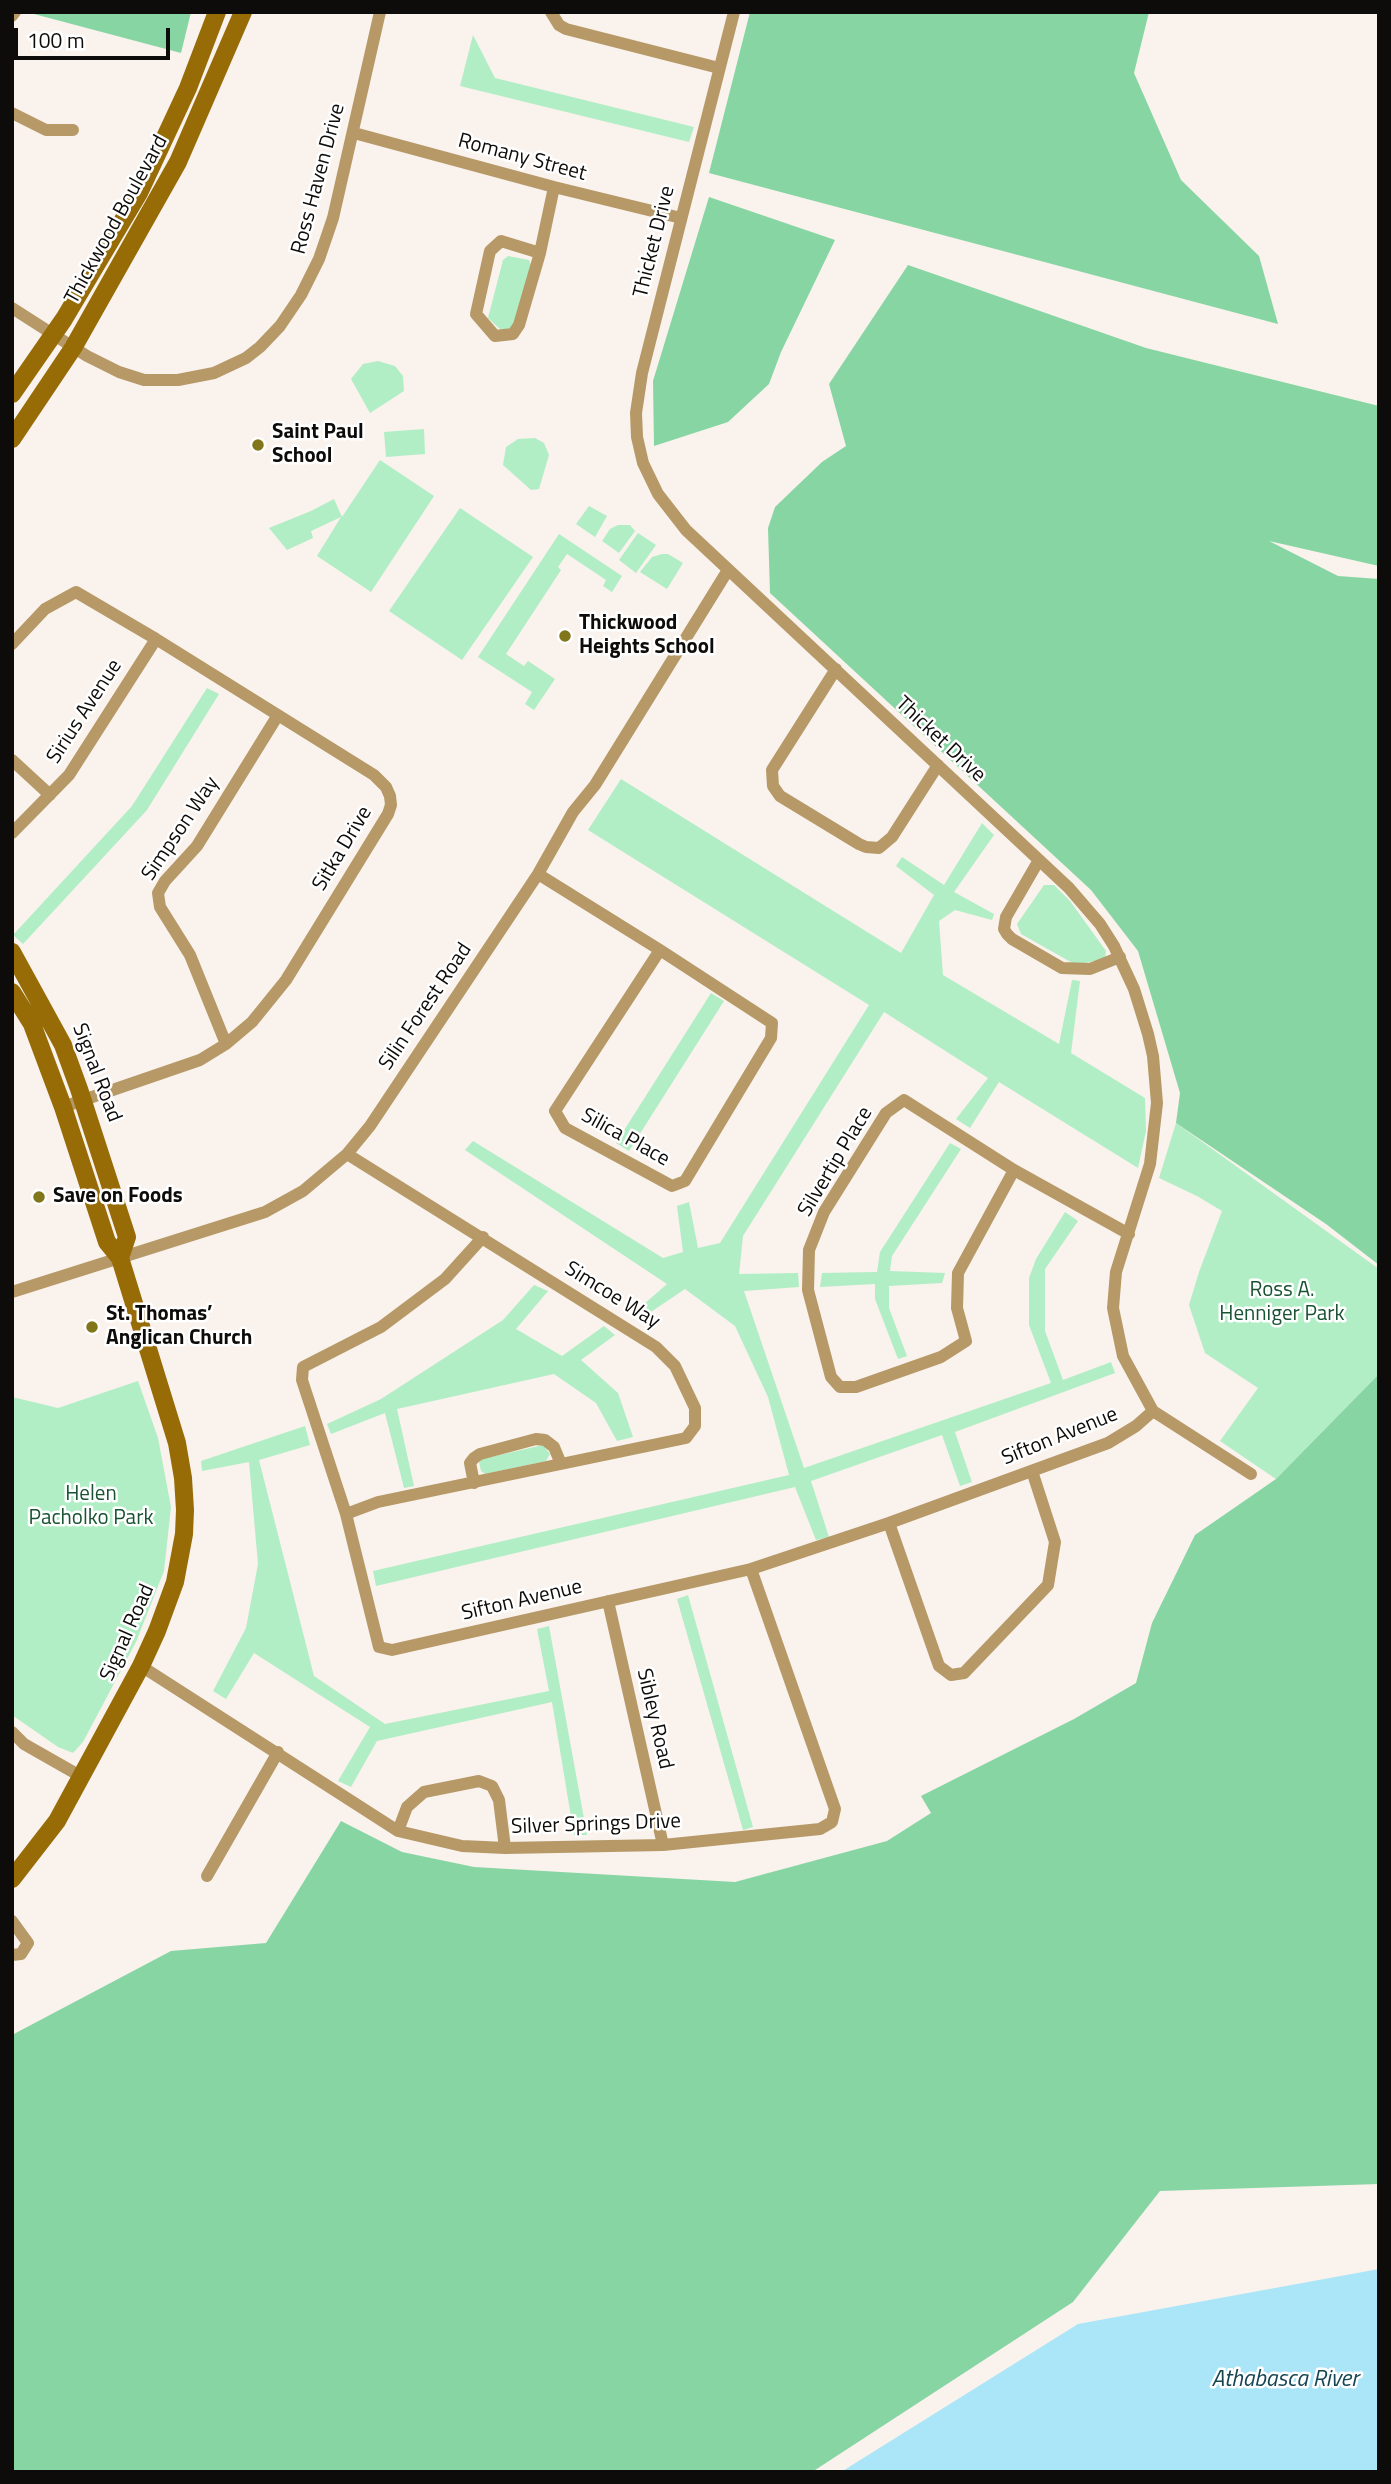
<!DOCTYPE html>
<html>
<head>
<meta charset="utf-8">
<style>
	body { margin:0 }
	#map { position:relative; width:1391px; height:2484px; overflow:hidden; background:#f9f2ed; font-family:"Titillium Web",sans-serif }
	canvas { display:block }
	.frame { position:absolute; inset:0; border:14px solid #0e0c0a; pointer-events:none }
	.scale { position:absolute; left:14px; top:28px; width:156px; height:32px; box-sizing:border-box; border:4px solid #0e0c0a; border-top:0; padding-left:9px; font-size:21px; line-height:24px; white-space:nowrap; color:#0e0c0a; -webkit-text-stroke:5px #fff; paint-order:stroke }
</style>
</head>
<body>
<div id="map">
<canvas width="1391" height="2484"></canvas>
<div class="frame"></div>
<div class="scale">100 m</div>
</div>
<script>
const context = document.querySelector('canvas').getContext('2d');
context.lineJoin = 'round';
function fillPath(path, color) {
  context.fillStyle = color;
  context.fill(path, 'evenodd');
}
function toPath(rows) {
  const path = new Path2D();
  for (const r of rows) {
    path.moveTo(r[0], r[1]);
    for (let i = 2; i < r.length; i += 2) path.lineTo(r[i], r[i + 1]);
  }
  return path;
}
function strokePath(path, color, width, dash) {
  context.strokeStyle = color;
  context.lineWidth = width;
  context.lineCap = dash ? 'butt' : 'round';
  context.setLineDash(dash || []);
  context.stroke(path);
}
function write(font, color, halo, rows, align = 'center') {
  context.font = font + ' "Titillium Web",sans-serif';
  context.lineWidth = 5;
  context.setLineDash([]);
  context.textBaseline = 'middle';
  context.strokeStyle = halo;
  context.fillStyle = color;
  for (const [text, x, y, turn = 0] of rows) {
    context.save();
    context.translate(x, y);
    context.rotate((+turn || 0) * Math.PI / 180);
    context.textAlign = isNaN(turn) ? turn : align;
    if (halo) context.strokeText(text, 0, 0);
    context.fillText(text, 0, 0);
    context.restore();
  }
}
fillPath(toPath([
	[473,35,495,78,694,127,689,142,460,86],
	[508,256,529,260,532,268,515,326,509,331,501,330,488,318,503,260],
	[378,361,395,366,403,376,404,391,370,413,351,379,363,364],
	[424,429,425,454,386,457,384,432],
	[535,438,544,443,549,455,539,489,531,490,503,465,506,447,518,439],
	[380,460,434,496,371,592,317,556,341,517,311,531,313,538,287,550,269,528,311,511,334,499,342,517],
	[589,506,607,516,595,537,576,524],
	[460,508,533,557,462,660,389,611],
	[618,525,630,525,635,531,619,553,602,541,610,529],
	[638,533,656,545,636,573,619,560],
	[559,534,622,576,612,592,603,586,606,580,567,554,558,567,561,570,506,654,524,666,528,661,555,679,534,710,525,704,532,692,478,657],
	[662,554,668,554,683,563,667,589,640,572,652,557],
	[207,688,219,694,147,810,23,944,13,935,132,806],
	[621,779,901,953,934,895,896,866,902,857,944,885,982,823,994,835,954,892,994,914,992,920,955,910,939,921,943,975,1059,1044,1072,980,1080,981,1071,1053,1145,1098,1146,1131,1138,1168,999,1082,970,1128,956,1119,988,1078,884,1012,743,1236,739,1274,798,1273,799,1287,744,1291,804,1468,1051,1383,1029,1325,1029,1278,1036,1259,1065,1212,1078,1221,1045,1269,1045,1331,1063,1380,1111,1362,1115,1373,955,1432,972,1482,960,1486,942,1435,811,1481,829,1537,816,1540,795,1487,376,1586,373,1571,789,1475,768,1397,735,1326,685,1289,642,1318,635,1312,667,1284,465,1150,473,1141,663,1258,683,1252,677,1206,689,1202,698,1248,720,1243,869,1005,588,830],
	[1044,885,1054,885,1070,901,1106,951,1105,959,1076,965,1021,934,1017,924],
	[711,993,724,1001,629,1151,616,1143],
	[1176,1123,1379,1269,1379,1374,1276,1479,1220,1441,1258,1388,1205,1353,1189,1305,1199,1272,1222,1211,1197,1196,1159,1178],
	[950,1143,961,1149,892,1256,890,1271,945,1273,942,1283,889,1286,889,1308,907,1356,898,1359,875,1299,875,1284,820,1287,822,1273,877,1272,880,1252],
	[534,1285,548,1291,516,1329,562,1356,604,1326,615,1335,581,1360,618,1393,633,1437,617,1441,596,1403,554,1374,397,1409,414,1486,404,1488,385,1413,331,1434,327,1424,381,1399,503,1320],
	[138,1381,158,1438,171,1507,164,1571,136,1642,83,1742,73,1753,58,1747,12,1715,12,1397,58,1408],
	[305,1426,310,1445,259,1460,314,1676,385,1724,549,1691,537,1629,549,1626,587,1835,574,1835,552,1702,377,1741,351,1787,338,1781,370,1727,254,1653,226,1699,213,1691,246,1628,258,1564,249,1462,202,1471,201,1461],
	[543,1445,550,1454,546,1461,485,1474,481,1471,479,1462,482,1459],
	[688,1595,753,1827,743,1830,677,1599]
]), '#b1eec5');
fillPath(toPath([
	[36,12,191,12,181,53,34,14],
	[750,12,1149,12,1134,73,1181,180,1259,256,1278,324,709,173],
	[709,197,835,240,781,352,769,384,728,422,654,446,653,381],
	[908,265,1146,348,1379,406,1379,566,1269,541,1338,576,1379,579,1379,1265,1326,1224,1176,1123,1180,1093,1138,951,1091,890,770,593,768,528,775,507,822,462,846,446,829,384],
	[1379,1374,1379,2184,1160,2191,1073,2302,812,2472,12,2472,12,2035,171,1951,266,1943,341,1821,402,1852,474,1867,735,1882,887,1841,931,1813,921,1796,1074,1719,1136,1683,1152,1623,1195,1535,1276,1479]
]), '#86d5a2');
fillPath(toPath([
	[1379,2269,1379,2472,841,2472,1078,2324]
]), '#abe5f8');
strokePath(toPath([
	[551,12,559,25,566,29,719,68],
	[734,12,642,373,636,413,637,437,643,463,658,494,686,530,1069,888,1100,924,1114,946,1134,989,1148,1034,1153,1056,1157,1103,1150,1164,1116,1272,1113,1308,1123,1356,1153,1411,1251,1474],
	[12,16,15,12],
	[12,113,46,130,73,130],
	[354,133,554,187,681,218],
	[540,253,501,241,490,251,476,314,495,336,513,334,519,325,540,253,554,187],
	[12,308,87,356,119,372,144,380,178,380,214,373,246,358,260,347,280,326,301,295,319,259,333,218,380,12],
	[12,644,45,609,76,592,156,639,374,775,386,787,390,796,391,805,388,814,286,980,252,1022,226,1044,200,1060,63,1107],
	[836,669,772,770,773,786,780,796,859,844,866,847,879,848,892,837,938,765],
	[12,760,50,795],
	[12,833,69,775,156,639],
	[1039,860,1006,917,1004,929,1007,934,1012,939,1062,968,1090,969,1120,957],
	[538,874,660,950,772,1023,771,1038,685,1181,672,1186,565,1128,555,1111,660,950],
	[226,1044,190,955,160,907,158,893,165,881,197,846,278,715],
	[1014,1170,958,1273,957,1308,966,1341,941,1357,856,1387,840,1387,831,1377,808,1290,809,1250,824,1212,886,1113,904,1100,1014,1170,1129,1234],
	[483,1237,445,1279,381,1327,303,1367,302,1380,346,1514,379,1647,392,1650,751,1569,889,1523,1108,1443,1136,1426,1153,1411],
	[12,1292,265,1212,303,1191,347,1154,370,1126,538,874,573,812,595,785,728,570],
	[474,1483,470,1463,474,1458,480,1454,536,1439,545,1440,554,1447,561,1464],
	[346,1514,378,1502,686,1438,695,1426,695,1408,675,1366,656,1347,347,1154],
	[889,1523,939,1666,951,1675,964,1673,1048,1585,1055,1542,1032,1471],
	[608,1601,663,1845],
	[141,1666,398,1831,462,1846,505,1848,663,1845,820,1829,832,1822,835,1809,751,1569],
	[12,1732,24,1744,82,1777],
	[398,1831,407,1807,424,1792,479,1781,492,1786,499,1800,505,1848],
	[207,1876,278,1752],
	[12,1921,28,1943,21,1954,12,1955]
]), '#b69967', 12);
strokePath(toPath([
	[12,394,64,319,139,193,188,88,217,12],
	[12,439,73,348,178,162,243,12],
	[12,952,63,1045,79,1089,127,1237,120,1258],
	[12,992,32,1024,63,1107,107,1242,120,1258,177,1443,183,1478,185,1510,184,1534,175,1582,157,1631,141,1666,57,1821,12,1879]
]), '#976c07', 18);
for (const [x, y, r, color] of [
	[258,445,7,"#81761a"],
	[565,636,7,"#81761a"],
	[39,1197,7,"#81761a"],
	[92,1327,7,"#81761a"]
]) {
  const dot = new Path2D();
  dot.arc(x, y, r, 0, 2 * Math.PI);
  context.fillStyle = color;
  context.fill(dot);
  strokePath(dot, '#fff', 2.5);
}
write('21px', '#0e0c0a', '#fff', [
	["Romany Street",522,158,15],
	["Ross Haven Drive",319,179,-75],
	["Thickwood Boulevard",117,220,-61],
	["Thicket Drive",655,242,-76],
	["Sirius Avenue",85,712,-57],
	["Thicket Drive",940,740,43],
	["Simpson Way",181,829,-56],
	["Sitka Drive",343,849,-59],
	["Silin Forest Road",426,1007,-56],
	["Signal Road",96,1073,69],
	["Silica Place",625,1138,29],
	["Silvertip Place",836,1162,-59],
	["Simcoe Way",612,1296,32],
	["Sifton Avenue",1060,1437,-22],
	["Sifton Avenue",522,1601,-13],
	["Signal Road",128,1633,-66],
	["Sibley Road",654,1719,77],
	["Silver Springs Drive",596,1825,-2]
]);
write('bold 21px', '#0e0c0a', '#fff', [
	["Saint Paul",272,433],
	["School",272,457],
	["Thickwood",579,624],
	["Heights School",579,648],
	["Save on Foods",53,1197],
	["St. Thomas’",106,1315],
	["Anglican Church",106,1339]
], 'left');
write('21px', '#195332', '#fff', [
	["Ross A.",1282,1291],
	["Henniger Park",1282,1315],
	["Helen",91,1495],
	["Pacholko Park",91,1519]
]);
write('italic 23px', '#164553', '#fff', [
	["Athabasca River",1285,2380]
]);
</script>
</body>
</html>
